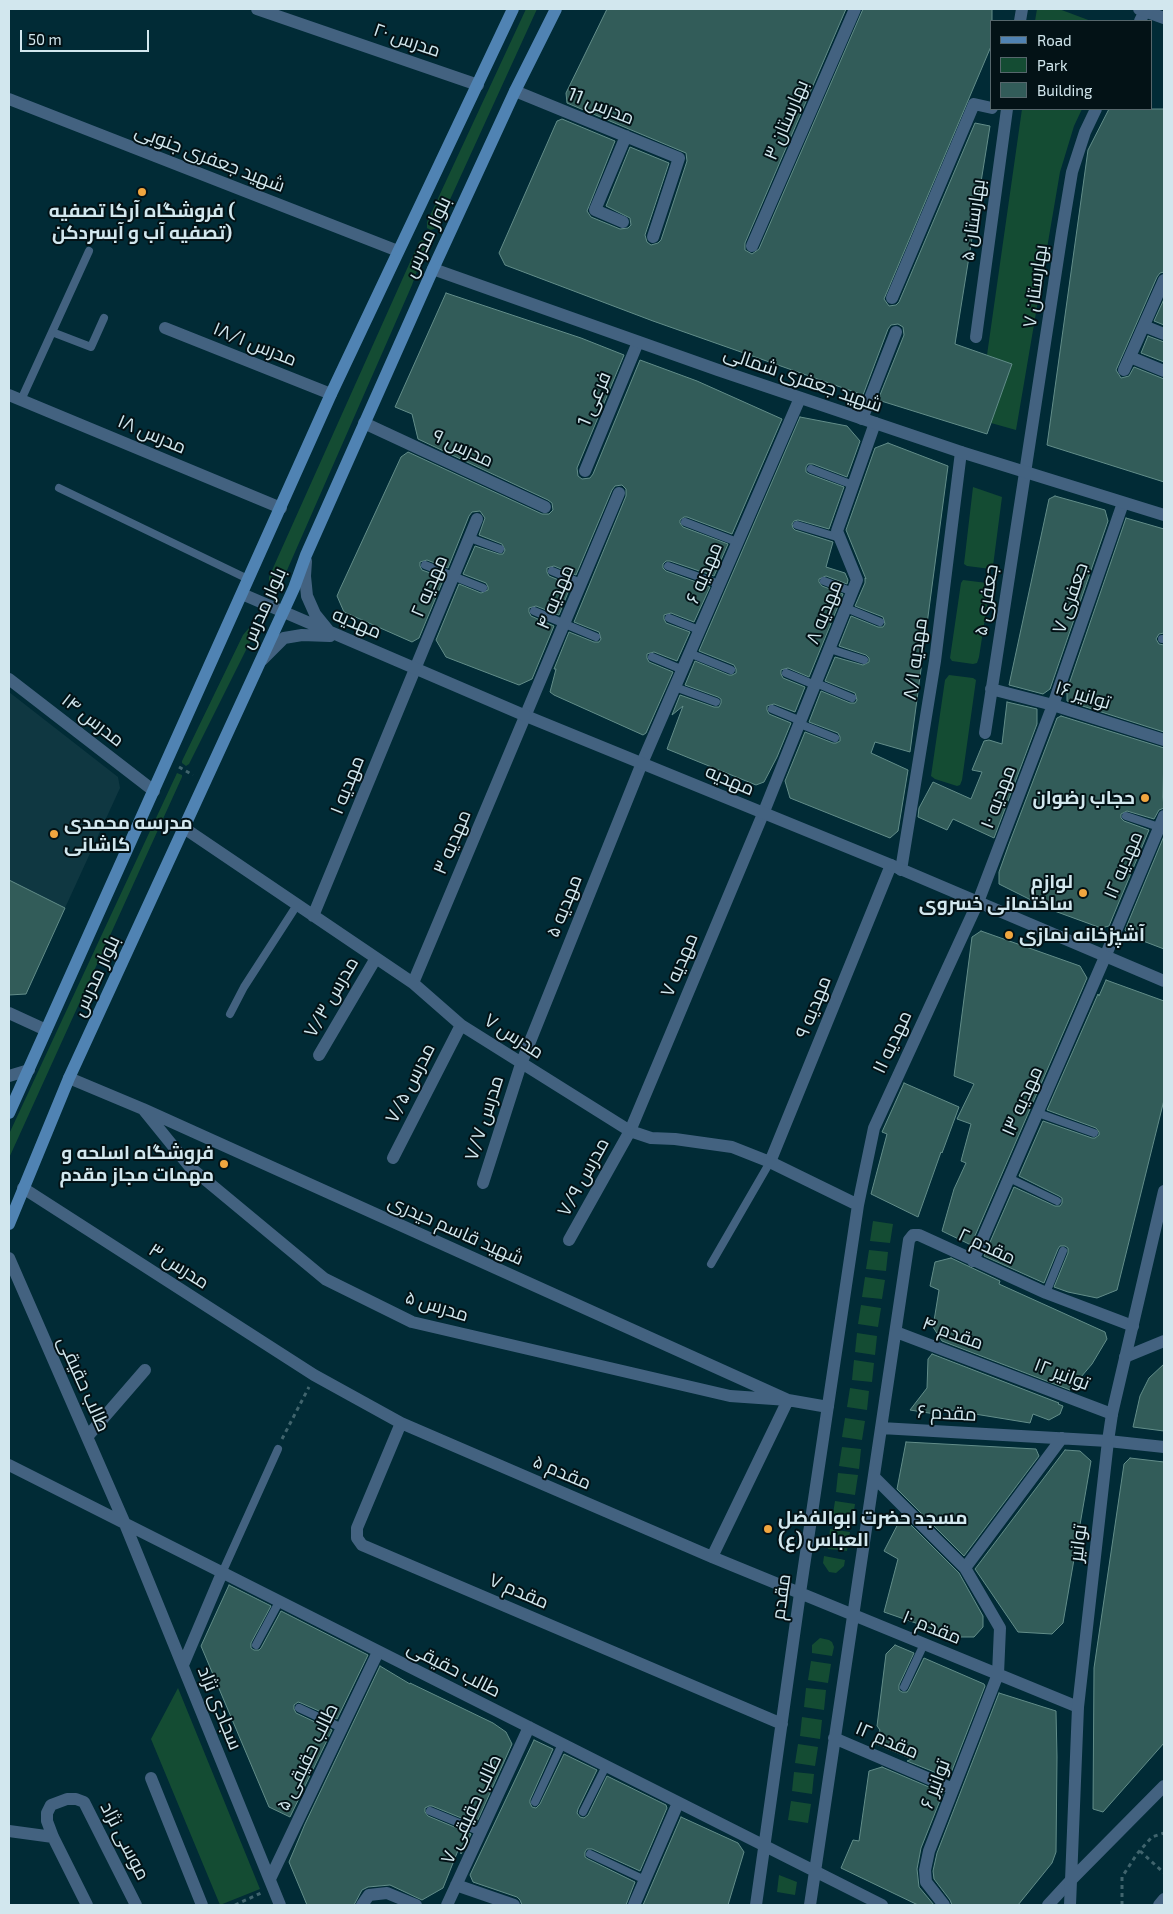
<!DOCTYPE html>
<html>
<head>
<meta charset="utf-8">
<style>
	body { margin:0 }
	#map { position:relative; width:1173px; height:1914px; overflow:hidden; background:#012b36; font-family:"Exo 2",sans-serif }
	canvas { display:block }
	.frame { position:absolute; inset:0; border:10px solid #d2e7ee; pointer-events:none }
	.legend { position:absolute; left:990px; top:20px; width:162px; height:90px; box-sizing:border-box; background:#031216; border:1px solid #56676c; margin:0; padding:6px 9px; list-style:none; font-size:15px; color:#d2e7ee }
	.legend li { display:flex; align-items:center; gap:10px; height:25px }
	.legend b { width:25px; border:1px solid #56676c }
	.scale { position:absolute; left:20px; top:30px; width:129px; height:22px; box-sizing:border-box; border:2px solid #d2e7ee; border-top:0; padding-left:6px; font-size:15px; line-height:18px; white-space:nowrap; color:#d2e7ee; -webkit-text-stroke:4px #031216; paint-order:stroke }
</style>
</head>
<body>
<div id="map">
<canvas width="1173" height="1914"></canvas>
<div class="frame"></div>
<ul class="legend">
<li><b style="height:6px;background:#5083b3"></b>Road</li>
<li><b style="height:14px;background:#144c33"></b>Park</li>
<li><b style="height:14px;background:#325c59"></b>Building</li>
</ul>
<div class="scale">50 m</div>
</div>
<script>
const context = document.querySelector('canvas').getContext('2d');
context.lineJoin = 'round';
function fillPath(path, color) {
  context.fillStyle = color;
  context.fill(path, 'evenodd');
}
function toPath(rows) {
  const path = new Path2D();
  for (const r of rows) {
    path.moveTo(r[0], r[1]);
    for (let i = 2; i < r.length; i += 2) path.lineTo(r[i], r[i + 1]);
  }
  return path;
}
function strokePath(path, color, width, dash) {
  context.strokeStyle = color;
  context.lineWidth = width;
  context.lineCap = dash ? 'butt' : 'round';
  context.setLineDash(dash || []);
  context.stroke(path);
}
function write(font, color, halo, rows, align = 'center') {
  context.font = font + ' "Exo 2",Cairo,sans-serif';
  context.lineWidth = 4;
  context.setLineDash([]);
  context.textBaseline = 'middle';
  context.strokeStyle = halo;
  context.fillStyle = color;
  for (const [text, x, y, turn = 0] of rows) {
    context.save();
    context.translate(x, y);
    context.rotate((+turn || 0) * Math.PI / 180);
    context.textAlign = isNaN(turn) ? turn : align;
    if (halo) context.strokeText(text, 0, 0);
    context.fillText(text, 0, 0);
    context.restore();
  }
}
fillPath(toPath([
	[9,692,118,777,120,788,65,908,9,880]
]), '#0f3741');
fillPath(toPath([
	[526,9,537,9,437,228,431,230,427,228,427,222],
	[1037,9,1059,9,1091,21,1035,21],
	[1022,109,1082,109,1074,126,1060,172,1016,430,991,423,1012,364,987,355],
	[422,240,427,243,412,285,281,584,279,586,273,586,269,583,269,577,419,242],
	[973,487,1002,497,993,566,991,569,967,566,964,564],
	[963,580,987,583,990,586,979,657,977,663,973,664,952,661,950,658,961,583],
	[249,628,253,629,255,632,189,764,186,766,182,763,182,761,243,635],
	[949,675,973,678,976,680,962,780,960,785,957,786,935,779,931,776,945,680],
	[177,773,182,775,182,777,9,1158,9,1134],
	[873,1221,893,1224,890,1243,870,1241],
	[869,1250,888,1252,886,1271,866,1269],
	[865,1277,885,1280,882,1299,862,1297],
	[861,1305,881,1308,878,1327,858,1324],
	[857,1333,877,1336,875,1355,855,1352],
	[854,1360,874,1363,872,1382,852,1380],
	[850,1388,869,1391,867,1410,847,1407],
	[845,1418,865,1421,862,1440,842,1437],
	[842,1447,861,1449,859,1469,839,1466],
	[838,1473,858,1475,855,1495,836,1492],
	[835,1501,855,1504,852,1523,832,1520],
	[830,1529,850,1532,847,1551,828,1549],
	[824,1556,845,1560,844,1566,836,1573,829,1572,823,1563],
	[820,1638,829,1640,832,1642,834,1647,832,1656,812,1653,812,1645],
	[811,1661,831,1664,828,1683,808,1680],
	[178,1688,260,1889,220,1905,151,1739],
	[806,1688,826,1690,824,1710,804,1707],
	[802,1717,822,1720,820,1739,800,1736],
	[798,1744,818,1747,815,1766,795,1763],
	[794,1772,814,1774,812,1794,792,1791],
	[791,1801,811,1804,808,1823,788,1820],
	[779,1875,797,1882,795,1895,777,1892]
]), '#144c33');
const building = toPath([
	[607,9,846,9,745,243,745,250,752,254,759,249,863,9,992,9,992,44,884,299,889,306,896,305,899,302,975,123,990,126,955,344,1012,364,987,434,878,400,904,335,903,327,898,324,891,325,888,329,863,395,653,321,505,265,499,253,557,121,562,119,615,141,587,211,591,217,620,229,628,228,631,225,630,218,606,206,630,147,669,163,645,235,647,242,651,245,658,243,661,240,687,161,686,153,567,103,566,93,607,9],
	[1109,109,1164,109,1164,272,1160,273,1157,277,1116,370,1121,378,1129,376,1134,367,1164,379,1164,482,1047,445,1088,150,1109,109],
	[446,293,581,338,624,355,577,468,578,476,582,479,590,478,593,474,640,360,697,381,782,419,732,534,687,517,684,517,680,520,680,523,683,527,728,544,714,576,670,561,666,561,663,564,663,568,666,571,710,587,694,622,671,613,664,615,664,619,666,623,690,632,677,661,654,652,647,654,647,658,649,662,673,672,646,733,643,735,554,695,550,692,556,669,554,669,569,632,594,642,599,642,601,639,599,632,574,622,626,496,626,489,622,485,615,486,612,490,576,575,554,566,547,568,547,572,549,576,571,585,559,615,536,606,529,608,529,612,531,616,554,626,532,679,519,685,446,657,436,640,459,584,481,593,488,590,488,587,486,583,463,574,475,546,499,554,503,554,505,550,502,544,479,535,485,518,480,511,472,512,469,516,448,568,427,560,420,562,420,566,422,570,444,578,419,638,412,642,344,612,337,596,340,589,401,457,408,452,542,514,549,514,553,510,552,503,548,500,418,439,412,414,395,407,446,293],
	[1164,299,1164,325,1154,321,1164,299],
	[1148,336,1164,342,1164,362,1141,353,1148,336],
	[800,417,847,426,860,441,847,477,813,464,808,464,806,467,806,472,809,474,844,487,829,529,798,520,794,521,792,524,793,528,795,530,833,542,826,567,845,573,848,580,847,584,826,576,819,579,819,582,822,586,843,594,809,677,788,668,781,670,781,674,783,678,805,687,795,712,774,704,767,706,767,710,769,714,791,723,777,757,764,782,756,785,667,749,683,706,672,715,680,695,714,707,719,707,721,703,721,699,718,697,685,685,695,661,729,675,732,675,736,673,736,669,734,665,699,651,800,417],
	[888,443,948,466,910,752,875,742,871,753,908,770,898,831,890,838,790,798,785,781,805,732,833,743,836,743,840,741,840,737,838,733,809,722,821,691,850,703,855,703,857,700,855,693,825,681,835,657,863,665,869,662,869,658,866,655,839,646,851,616,878,627,883,627,885,624,883,617,855,606,865,583,865,578,866,579,846,530,875,448,888,443],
	[1055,496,1105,510,1108,521,1050,689,1043,694,1009,685,1049,499,1055,496],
	[1126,518,1164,529,1164,633,1159,634,1156,639,1159,644,1164,645,1164,732,1067,701,1067,690,1126,518],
	[1007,702,1037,709,1037,724,994,838,953,819,947,830,918,817,919,808,933,782,971,799,982,772,972,770,984,741,989,740,1002,744,1007,702],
	[1061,716,1164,748,1163,797,1164,808,1159,810,1154,819,1127,811,1121,814,1121,818,1124,821,1149,830,1109,926,1101,928,1049,909,999,884,999,872,1009,844,1057,718,1061,716],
	[1164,836,1164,949,1130,936,1125,930,1164,836],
	[9,880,65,908,26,994,9,995,9,880],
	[981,931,1080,966,1087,978,971,1245,942,1231,954,1189,966,1163,961,1161,971,1124,957,1119,974,1084,954,1076,972,937,981,931],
	[1106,980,1164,1001,1164,1100,1117,1290,1097,1298,1068,1292,1054,1287,1068,1253,1068,1248,1065,1246,1060,1246,1058,1249,1044,1283,984,1256,1014,1187,1055,1206,1060,1206,1062,1203,1062,1198,1059,1196,1019,1176,1043,1121,1092,1138,1095,1138,1099,1135,1099,1132,1096,1128,1047,1110,1098,994,1099,996,1106,980],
	[904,1083,959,1107,942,1153,941,1152,918,1217,871,1194,887,1134,882,1132,904,1083],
	[951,1258,1000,1281,999,1284,1105,1332,1107,1339,1092,1364,1070,1390,942,1341,933,1327,939,1290,930,1286,935,1262,951,1258],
	[932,1354,1059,1403,1058,1404,1063,1406,1060,1414,1049,1420,1033,1414,1030,1423,938,1408,935,1414,910,1410,927,1388,928,1359,932,1354],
	[1164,1364,1164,1431,1133,1427,1140,1396,1149,1378,1164,1364],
	[906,1442,1036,1449,1039,1456,964,1556,897,1489,906,1442],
	[1065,1450,1080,1451,1091,1461,1063,1623,1052,1634,1018,1632,975,1569,1065,1450],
	[1130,1458,1164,1462,1164,1743,1103,1812,1093,1809,1094,1668,1124,1464,1130,1458],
	[902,1516,959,1573,983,1616,983,1627,974,1637,956,1637,884,1612,898,1559,884,1551,902,1516],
	[229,1585,271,1606,251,1643,251,1648,254,1650,259,1650,261,1648,281,1611,368,1655,337,1719,301,1703,298,1702,294,1705,294,1709,296,1713,332,1730,290,1817,269,1807,201,1646,229,1585],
	[895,1645,914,1653,899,1685,899,1690,902,1692,907,1692,909,1689,924,1658,984,1684,985,1686,949,1778,907,1761,912,1759,874,1743,880,1730,877,1726,886,1654,895,1645],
	[380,1666,410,1684,410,1683,493,1723,506,1732,512,1744,476,1824,432,1806,429,1806,425,1808,425,1812,428,1816,471,1834,461,1854,459,1848,443,1888,422,1900,390,1885,368,1887,362,1890,354,1905,307,1905,289,1862,305,1824,380,1666],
	[999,1693,1056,1711,1057,1757,1056,1852,1052,1863,1018,1905,952,1905,950,1900,934,1879,933,1871,937,1853,999,1693],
	[534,1740,553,1749,530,1800,530,1803,532,1807,536,1808,540,1804,564,1754,597,1770,578,1809,577,1813,580,1817,584,1818,588,1815,607,1776,666,1805,667,1808,640,1871,592,1849,587,1849,585,1852,585,1857,588,1859,635,1882,626,1905,522,1905,520,1900,517,1897,473,1882,470,1875,534,1740],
	[882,1767,943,1793,921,1848,917,1869,919,1887,934,1905,918,1905,841,1868,853,1840,859,1841,869,1771,882,1767],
	[681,1817,738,1843,744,1852,728,1905,643,1905,681,1817]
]);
fillPath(building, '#325c59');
strokePath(building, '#628d89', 1);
strokePath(toPath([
	[179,767,193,775],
	[282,1439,309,1387],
	[1140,1851,1164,1873],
	[235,1905,261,1893],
	[1122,1905,1122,1877,1137,1854,1152,1837,1164,1833]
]), '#40646d', 3, [4, 4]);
strokePath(toPath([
	[52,332,91,347,104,318],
	[21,400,89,251],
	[811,469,853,485],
	[59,488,248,579],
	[685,522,737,542],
	[797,525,840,538],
	[470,538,500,549],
	[425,565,483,588],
	[668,566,719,584],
	[552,571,581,583],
	[824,581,853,592],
	[846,608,880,622],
	[534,611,596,637],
	[669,618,699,630],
	[1162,639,1164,639],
	[830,649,864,660],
	[689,653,731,670],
	[652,657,683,670],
	[786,673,815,685],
	[816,683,852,698],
	[675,687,716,702],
	[772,709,801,721],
	[800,724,835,738],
	[1126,816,1159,827],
	[230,1014,244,987,297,905],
	[1038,1113,1094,1133],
	[1009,1178,1057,1201],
	[711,1264,770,1162],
	[1046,1293,1063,1251],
	[222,1573,278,1449],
	[256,1645,279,1602],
	[904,1687,924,1644],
	[299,1708,342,1728],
	[535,1802,562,1744],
	[430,1811,481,1832],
	[583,1812,606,1766],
	[590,1854,645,1880]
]), '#436280', 8);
strokePath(toPath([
	[257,9,478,85],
	[1020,21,1022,9],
	[1140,21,1146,9],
	[515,91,679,158,653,237],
	[9,99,398,251],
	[623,222,595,210,626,136],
	[752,246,855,9],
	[892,298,974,104,992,108],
	[1144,326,1164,334],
	[165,328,331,394],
	[976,337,1007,109],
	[1130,357,1164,371],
	[1124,370,1164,280],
	[9,395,281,508],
	[862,419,896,332],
	[364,423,545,507],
	[585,471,638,342],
	[9,679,154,791],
	[991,689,1053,705,1164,740],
	[985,733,1062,232,1072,172,1085,132,1096,109],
	[184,828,413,983,461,1025,630,1131,651,1138,675,1139,732,1147,770,1162,858,1205],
	[901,870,935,661,961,452],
	[313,916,477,519],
	[413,983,619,493],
	[9,1013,46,1030],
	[319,1055,376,958],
	[69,1078,143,1109,788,1400,828,1407],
	[143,1109,190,1167,325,1279,412,1322,730,1396,788,1400,712,1557],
	[393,1158,461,1025],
	[770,1162,891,865],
	[483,1183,521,1064,642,763,800,398],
	[23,1188,314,1375,401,1423,712,1557,1078,1707],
	[569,1240,630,1131,763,814,857,580,837,531,875,423],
	[9,1258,125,1524,280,1905],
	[973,1261,1105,957,1164,816],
	[896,1332,1112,1414],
	[1125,1357,1164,1341],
	[401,1423,357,1528,357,1538,362,1545,782,1724],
	[881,1428,1108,1441,1164,1447],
	[87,1437,145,1370],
	[9,1465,882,1905],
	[874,1477,965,1568,1000,1628,998,1674,929,1851,925,1870,926,1882,944,1905],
	[965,1568,1062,1438],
	[183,1665,222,1573],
	[834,1738,953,1789],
	[151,1778,202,1905],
	[9,1831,53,1837],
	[270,1879,378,1652],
	[456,1885,514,1905],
	[87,1905,53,1837,47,1821,47,1813,51,1805,67,1799,76,1799,84,1802,136,1905],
	[362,1905,369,1895,387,1893,416,1905],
	[447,1905,529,1727],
	[634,1905,678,1803],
	[756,1905,800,1593,858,1205,874,1128,978,902,1053,705,1123,503],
	[810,1905,909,1240,913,1235,919,1235,1046,1293,1133,1326],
	[1048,1905,1072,1879]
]), '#436280', 12);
strokePath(toPath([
	[1139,9,1164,18],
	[433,269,718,370,961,452,1164,515],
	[306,561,305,576,307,596,315,614,328,630],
	[242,594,526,716,891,865,1164,981],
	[262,660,284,638,302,635,330,636],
	[9,1076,29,1070],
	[1072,1879,1164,1786],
	[1070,1905,1078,1707,1108,1441,1112,1414,1164,1191],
	[1159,1905,1164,1899]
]), '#436280', 12);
strokePath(toPath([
	[9,1113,331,394,513,9],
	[9,1224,69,1078,294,588,306,555,433,269,515,91,556,9]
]), '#5083b3', 12);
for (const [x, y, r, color] of [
	[142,192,5,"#f1a63f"],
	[1145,798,5,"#f1a63f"],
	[54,834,5,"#f1a63f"],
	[1083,893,5,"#f1a63f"],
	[1009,935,5,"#f1a63f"],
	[224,1164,5,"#f1a63f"],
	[768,1529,5,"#f1a63f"]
]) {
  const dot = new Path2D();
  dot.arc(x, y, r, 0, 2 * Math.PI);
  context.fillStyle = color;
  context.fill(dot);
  strokePath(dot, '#031216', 2);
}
write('19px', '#d2e7ee', '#031216', [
	["مدرس ۲۰",407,40,19],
	["مدرس 11",601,106,22],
	["بهارستان ۳",786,120,-67],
	["شهید جعفری جنوبی",210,158,21],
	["بهارستان ۵",973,220,-82],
	["بلوار مدرس",427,237,-65],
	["بهارستان ۷",1035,286,-82],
	["مدرس ۱۸/۱",255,344,22],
	["شهید جعفری شمالی",803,379,19],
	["فرعی 1",594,399,-67],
	["مدرس ۱۸",152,434,23],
	["مدرس ۹",463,448,25],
	["مهدیه ۶",704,573,-67],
	["مهدیه ۲",429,586,-67],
	["مهدیه ۴",555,597,-67],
	["جعفری ۷",1070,598,-71],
	["جعفری ۵",986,600,-81],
	["بلوار مدرس",263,608,-66],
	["مهدیه ۸",824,612,-68],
	["مهدیه",357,623,23],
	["مهدیه ۸/۱",915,659,-82],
	["توانیر ۱۶",1083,695,17],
	["مدرس ۱۴",93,720,38],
	["مهدیه",730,780,23],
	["مهدیه ۱",347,785,-68],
	["مهدیه ۱۰",998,797,-69],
	["مهدیه ۳",452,842,-67],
	["مهدیه ۱۲",1123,865,-67],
	["مهدیه ۵",564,906,-68],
	["مهدیه ۷",679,965,-67],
	["بلوار مدرس",96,976,-65],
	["مدرس ۷/۳",331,997,-60],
	["مهدیه ۹",813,1007,-68],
	["مدرس ۷",514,1036,33],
	["مهدیه ۱۱",892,1042,-65],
	["مدرس ۷/۵",410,1083,-63],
	["مهدیه ۱۳",1022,1101,-66],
	["مدرس ۷/۷",484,1118,-72],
	["مدرس ۷/۹",583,1177,-61],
	["شهید قاسم حیدری",456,1230,24],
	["مقدم ۲",987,1246,25],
	["مدرس ۳",179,1266,33],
	["مدرس ۵",437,1306,17],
	["مقدم ۴",953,1333,20],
	["توانیر ۱۲",1062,1374,21],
	["طالب حقیقی",84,1384,66],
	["مقدم ۶",947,1413,3],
	["مقدم ۵",562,1472,23],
	["توانیر",1078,1543,-83],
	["مقدم ۷",519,1591,23],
	["مقدم",781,1597,-82],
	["مقدم ۱۰",932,1627,22],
	["طالب حقیقی",454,1669,27],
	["سجادی نژاد",220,1708,68],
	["مقدم ۱۲",887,1740,23],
	["طالب حقیقی ۵",307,1757,-64],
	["توانیر ۶",935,1784,-69],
	["طالب حقیقی ۷",471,1809,-65],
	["موسی نژاد",125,1841,63]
]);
write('bold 19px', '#d2e7ee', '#031216', [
	["فروشگاه آرکا تصفیه (",142,211,"center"],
	["تصفیه آب و آبسردکن)",142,233,"center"],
	["حجاب رضوان",1135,798],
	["مدرسه محمدی",64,823,"left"],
	["کاشانی",64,845,"left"],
	["لوازم",1073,882],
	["ساختمانی خسروی",1073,904],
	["آشپزخانه نمازی",1019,935,"left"],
	["فروشگاه اسلحه و",214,1153],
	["مهمات مجاز مقدم",214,1175],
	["مسجد حضرت ابوالفضل",778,1518,"left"],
	["العباس (ع)",778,1540,"left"]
], 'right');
</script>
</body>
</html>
